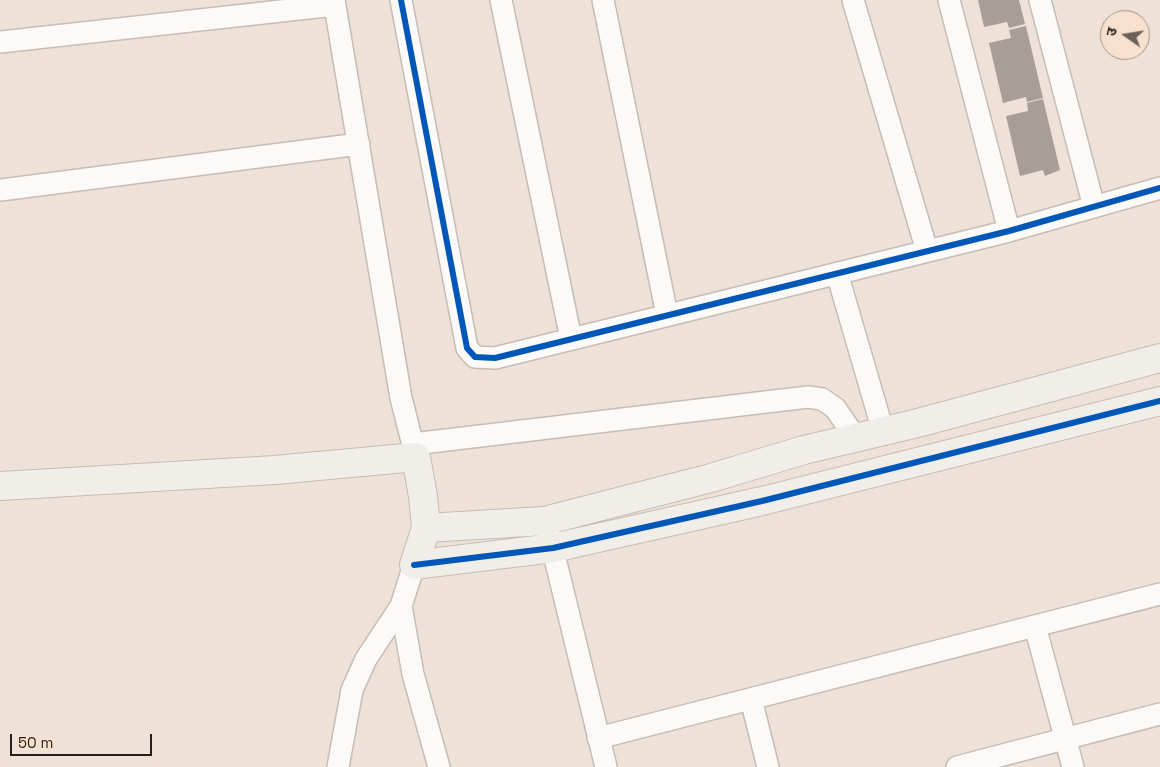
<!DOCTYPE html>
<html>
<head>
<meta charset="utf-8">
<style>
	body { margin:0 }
	#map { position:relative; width:1160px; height:767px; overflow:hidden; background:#eee1d7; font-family:"Space Grotesk","Noto Sans Devanagari",sans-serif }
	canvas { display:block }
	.north { position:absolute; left:1100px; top:10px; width:50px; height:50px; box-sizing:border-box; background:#f7e0ce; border:1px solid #a49385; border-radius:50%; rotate:283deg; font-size:14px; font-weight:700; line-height:20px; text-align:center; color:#271f18 }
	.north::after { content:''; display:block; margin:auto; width:18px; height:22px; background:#6d635b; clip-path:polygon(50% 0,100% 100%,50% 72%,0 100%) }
	.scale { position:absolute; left:10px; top:734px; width:142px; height:22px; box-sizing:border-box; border:2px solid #271f18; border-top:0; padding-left:6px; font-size:15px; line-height:18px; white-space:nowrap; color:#271f18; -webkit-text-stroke:4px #f7e0ce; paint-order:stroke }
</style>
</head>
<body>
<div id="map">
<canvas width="1160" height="767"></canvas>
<div class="north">उ</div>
<div class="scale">50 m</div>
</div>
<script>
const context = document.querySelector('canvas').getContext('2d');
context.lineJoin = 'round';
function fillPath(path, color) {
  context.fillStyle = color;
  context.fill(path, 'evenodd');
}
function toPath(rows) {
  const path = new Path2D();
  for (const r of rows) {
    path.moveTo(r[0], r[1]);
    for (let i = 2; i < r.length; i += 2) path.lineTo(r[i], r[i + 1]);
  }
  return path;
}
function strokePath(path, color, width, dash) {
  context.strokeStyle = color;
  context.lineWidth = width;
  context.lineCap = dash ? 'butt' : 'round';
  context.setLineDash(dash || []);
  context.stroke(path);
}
fillPath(toPath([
	[978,0,1019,0,1025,24,1009,28,1007,22,984,27],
	[1026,26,1043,98,1027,102,1026,97,1003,103,989,43,1011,38,1009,30],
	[1043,99,1060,170,1045,176,1043,170,1020,176,1006,116,1028,111,1027,103]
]), '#a89e97');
const street = toPath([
	[334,0,401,398,416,457],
	[401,0,467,348,475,357,495,358,1009,231,1160,188],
	[501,0,571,339],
	[603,0,667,315],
	[853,0,927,251],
	[949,0,1009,231],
	[1040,0,1094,207],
	[0,42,335,5],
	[0,190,359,144],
	[837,273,883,431],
	[413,444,808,397,822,399,835,408,856,438],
	[549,534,606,767],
	[414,565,401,606,413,674,439,767],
	[1035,626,1073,767],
	[751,699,768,767],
	[598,738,1160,594],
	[338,767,352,690,366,659,401,606],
	[957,767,1160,714]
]);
const secondary = toPath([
	[0,486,275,470,416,457,423,496,426,528,414,565,553,548,762,501,1160,401],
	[426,528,544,521,711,478,804,450,914,424,1160,358]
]);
strokePath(street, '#c6bcb4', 24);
strokePath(secondary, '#c6bcb4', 30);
strokePath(street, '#fcfaf9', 21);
strokePath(secondary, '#f1ede9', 28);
strokePath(toPath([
	[401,0,467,348,475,357,495,358,1009,231,1160,188],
	[414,565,553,548,762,501,1160,401]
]), '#0057b8', 6);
</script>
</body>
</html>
